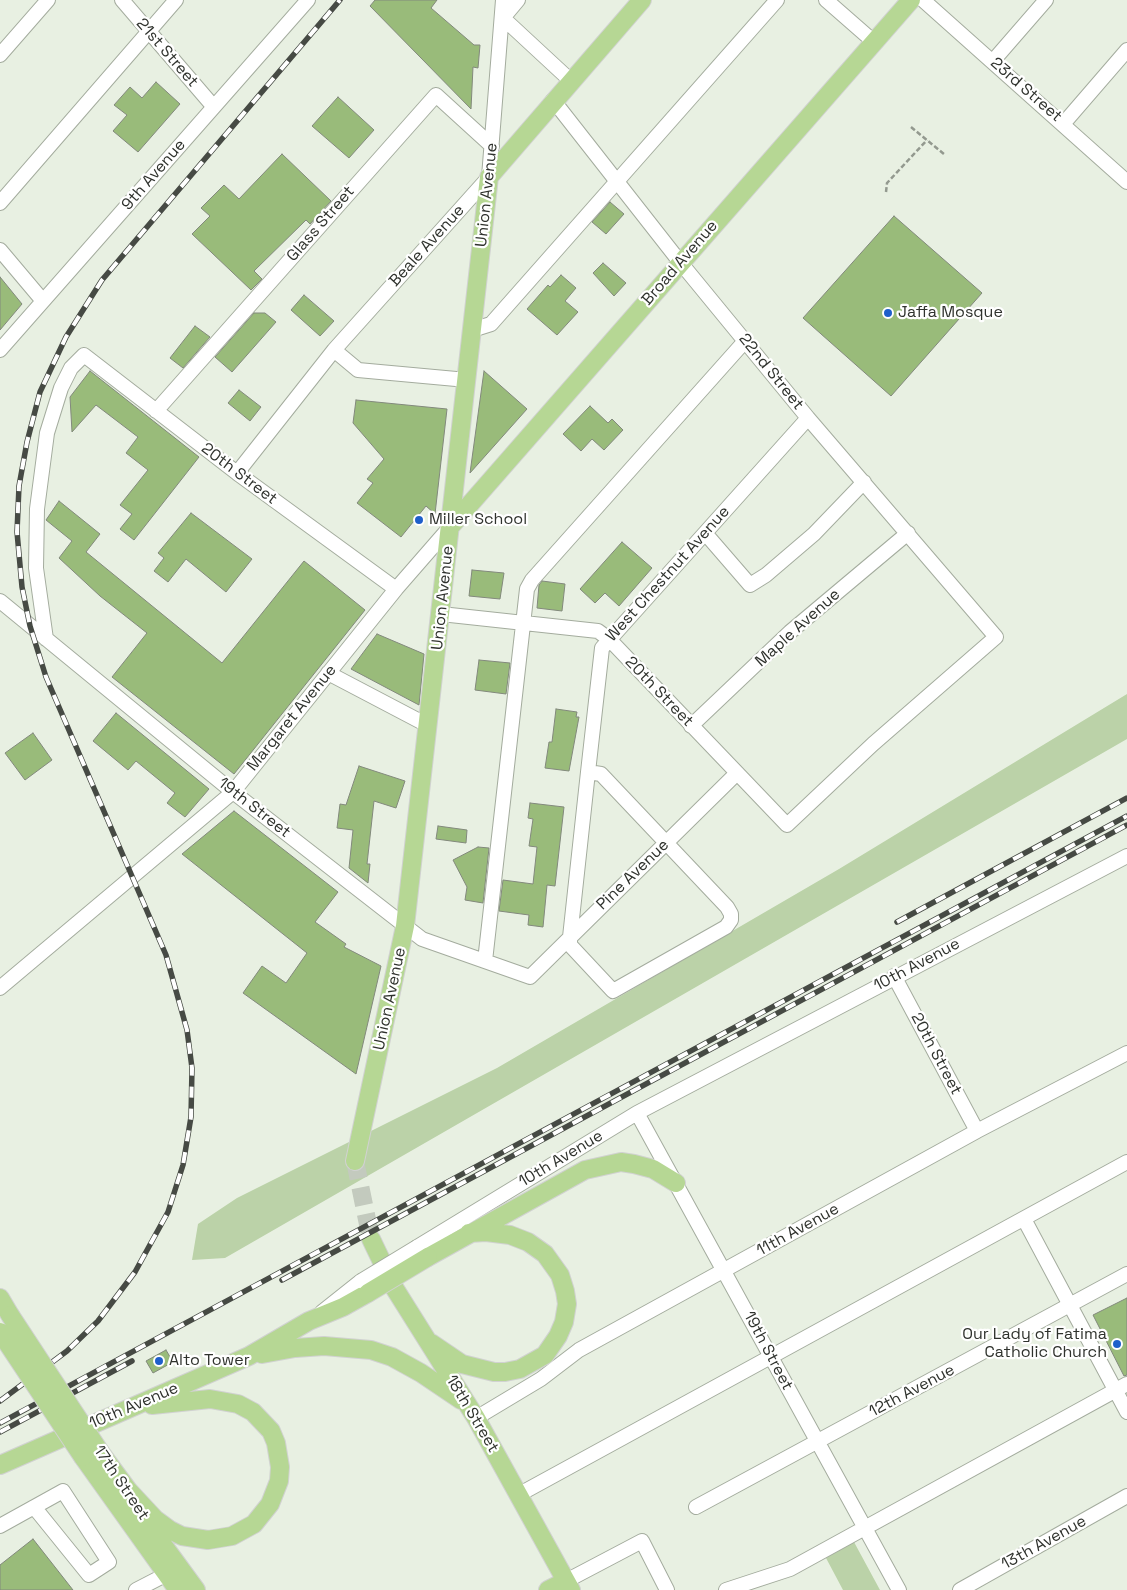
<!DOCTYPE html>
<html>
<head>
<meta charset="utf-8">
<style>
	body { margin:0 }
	canvas { display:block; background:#e8f0e2 }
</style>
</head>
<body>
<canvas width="1127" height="1590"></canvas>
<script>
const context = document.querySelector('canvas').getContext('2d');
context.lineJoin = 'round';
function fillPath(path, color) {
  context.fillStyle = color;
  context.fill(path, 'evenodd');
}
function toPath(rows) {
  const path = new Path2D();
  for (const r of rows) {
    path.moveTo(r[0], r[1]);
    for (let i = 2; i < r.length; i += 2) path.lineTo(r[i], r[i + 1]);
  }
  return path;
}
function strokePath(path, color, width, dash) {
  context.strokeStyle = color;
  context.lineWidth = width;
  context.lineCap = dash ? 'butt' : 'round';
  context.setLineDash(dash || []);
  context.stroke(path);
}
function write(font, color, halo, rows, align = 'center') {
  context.font = font + ' "Space Grotesk",sans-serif';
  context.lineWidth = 4.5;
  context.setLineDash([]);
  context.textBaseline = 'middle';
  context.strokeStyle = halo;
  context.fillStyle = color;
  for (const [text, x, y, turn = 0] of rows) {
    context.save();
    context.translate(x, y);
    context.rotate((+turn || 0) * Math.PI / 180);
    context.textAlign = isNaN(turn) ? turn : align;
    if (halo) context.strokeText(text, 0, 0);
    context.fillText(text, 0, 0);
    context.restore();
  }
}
fillPath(toPath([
	[1127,694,1127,739,225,1258,192,1260,198,1224,237,1198,497,1068,839,869],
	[854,1542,880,1590,843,1590,826,1558]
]), '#bbd2a8');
const building = toPath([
	[375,0,437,0,431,8,474,45,480,45,478,68,473,67,471,109,370,6,375,0],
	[156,82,180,104,138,152,113,131,127,115,114,105,130,87,142,98,156,82],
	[338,97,374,130,349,158,312,126,338,97],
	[282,154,331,201,310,224,306,220,254,271,262,279,251,290,192,234,210,216,201,208,224,185,239,199,282,154],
	[610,202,624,214,606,234,592,222,610,202],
	[894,216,982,293,891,396,803,318,894,216],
	[603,263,626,283,614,296,593,273,603,263],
	[561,275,576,288,565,301,578,312,557,335,527,309,548,285,550,287,561,275],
	[0,277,22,304,0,330,0,277],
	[304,295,334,321,320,336,291,310,304,295],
	[254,313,265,313,276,322,232,372,215,357,254,313],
	[195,326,210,337,183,368,170,358,195,326],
	[90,371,199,457,134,540,120,529,132,514,120,505,148,470,126,453,138,437,96,405,72,432,70,397,90,371],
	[484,371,527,409,470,473,484,371],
	[239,390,261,407,250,421,228,403,239,390],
	[356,400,447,409,435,514,426,506,401,537,357,503,373,483,367,479,384,459,353,423,356,400],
	[590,406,608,423,612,419,623,430,604,450,592,439,581,451,563,434,590,406],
	[59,501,100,534,86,552,222,663,304,561,365,610,234,774,112,677,147,633,100,596,59,558,72,541,46,520,59,501],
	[191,513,252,559,226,592,186,559,168,582,154,571,164,558,158,553,191,513],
	[622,542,652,568,619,606,605,593,595,603,580,589,622,542],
	[472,570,504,573,500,599,469,596,472,570],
	[542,581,565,584,562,611,537,608,539,585,542,581],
	[377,634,424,654,419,705,351,669,377,634],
	[479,660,510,663,506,694,475,690,479,660],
	[556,709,577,712,576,717,579,717,569,771,545,768,549,742,552,742,556,709],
	[116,713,209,789,185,817,167,803,175,793,136,761,128,770,93,741,116,713],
	[33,733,52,760,25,780,5,753,33,733],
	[359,766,405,781,396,808,374,801,367,864,370,864,368,883,349,868,353,830,337,828,340,804,346,805,359,766],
	[530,803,564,807,555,886,547,885,543,927,528,925,529,915,499,911,503,880,533,884,537,847,529,846,533,819,528,818,530,803],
	[234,811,338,892,315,922,346,944,344,947,381,966,356,1074,243,993,262,966,286,983,307,953,182,854,234,811],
	[438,826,467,830,466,843,436,839,438,826],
	[478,847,489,848,483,903,465,900,467,887,453,860,478,847],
	[1127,1298,1127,1375,1124,1376,1093,1315,1127,1298],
	[166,1350,173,1362,153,1373,146,1361,166,1350],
	[33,1539,73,1590,0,1590,0,1565,33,1539]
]);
fillPath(building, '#99bb7a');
strokePath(building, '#82897c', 1);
strokePath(toPath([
	[355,1161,371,1239]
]), '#c3cabe', 18, [18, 9]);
const minor = toPath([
	[122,0,213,106],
	[518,0,503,18,571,81],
	[826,0,874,42],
	[923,0,1127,182],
	[0,55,48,0],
	[993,61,1046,0],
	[1064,123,1127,50],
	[0,203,176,0],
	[0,250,43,301],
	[472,330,491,324,777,0],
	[0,350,308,0],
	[334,350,358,370,467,380],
	[156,411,436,95,492,146],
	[237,473,334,350,489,177,503,0],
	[705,533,750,585,766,575,814,534,864,482],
	[0,601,233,792,422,939,530,977,737,773],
	[441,614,598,631,610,640,787,825,873,744,996,637,808,418,680,262,553,100],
	[46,639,36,568,37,509,47,433,61,388,71,368,84,355,237,473,396,589],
	[328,673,429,726],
	[691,726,790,632,908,533],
	[588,772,601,774,727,907,731,914,731,920,726,927,613,991,570,945,570,937,588,772,602,648,808,418],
	[485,961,527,589,532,580,745,341],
	[894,976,977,1131],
	[0,988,233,792,396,589,450,527],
	[637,1113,899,1590],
	[1024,1219,1127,1412],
	[417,1247,637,1113,1127,856],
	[322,1312,361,1281],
	[476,1418,541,1379,579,1350,977,1131,1127,1053],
	[518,1495,1127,1162],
	[696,1507,1127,1274],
	[0,1526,63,1491,109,1562,89,1575,34,1507],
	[566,1581,642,1541,667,1590],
	[136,1590,167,1574],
	[726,1590,790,1569,1127,1384],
	[960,1590,1127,1496]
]);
const major = toPath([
	[450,527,911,0],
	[355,1161,405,926,489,177,642,0],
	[371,1239,395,1289,476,1418,571,1590],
	[428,1257,585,1170,621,1162,634,1164,653,1169,676,1183],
	[0,1298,10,1315],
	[431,1343,462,1364,494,1372,505,1372,520,1369,545,1355,558,1336,564,1322,567,1304,565,1291,560,1275,545,1254,528,1242,510,1235,486,1232,469,1233],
	[262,1354,295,1348,324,1346,371,1350,392,1357,421,1373,461,1400],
	[100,1452,128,1490,147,1523,196,1590],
	[83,1457,178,1590],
	[0,1465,249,1356,309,1321,343,1307,368,1293],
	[128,1490,155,1519,170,1530,182,1536,208,1540,232,1536,254,1524,270,1504,279,1481,280,1467,276,1443,271,1431,253,1412,238,1404,210,1399,152,1405],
	[548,1590,566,1581]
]);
strokePath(minor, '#a4ac9e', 16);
strokePath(major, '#d1d2d1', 20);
strokePath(toPath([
	[911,127,944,154],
	[886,192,887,183,927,140]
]), '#93998f', 2.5, [5, 2.5]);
strokePath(minor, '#fff', 14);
strokePath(major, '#b6d794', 18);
const rail = toPath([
	[897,922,1127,798],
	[282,1280,1127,825],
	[0,1401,67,1351,98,1321,135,1272,168,1212,183,1165,191,1117,192,1068,187,1030,166,955,46,677,30,626,22,587,17,532,19,486,27,442,40,392,66,337,102,280,340,0],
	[0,1423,1127,816],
	[0,1432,132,1361]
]);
strokePath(rail, '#464a44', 5.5);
strokePath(rail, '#fff', 4, [11]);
const minorBridge = toPath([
	[361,1281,417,1247]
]);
const majorBridge = toPath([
	[368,1293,428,1257],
	[10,1315,100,1452],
	[0,1332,83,1457]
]);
strokePath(minorBridge, '#a4ac9e', 16, []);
strokePath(majorBridge, '#d1d2d1', 20, []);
strokePath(minorBridge, '#fff', 14);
strokePath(majorBridge, '#b6d794', 18);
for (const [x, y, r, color] of [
	[888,313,5,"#1e5fcb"],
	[419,520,5,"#1e5fcb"],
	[1117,1344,5,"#1e5fcb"],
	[159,1361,5,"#1e5fcb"]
]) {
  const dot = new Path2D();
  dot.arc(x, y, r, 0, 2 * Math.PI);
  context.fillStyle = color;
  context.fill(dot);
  strokePath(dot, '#fff', 2);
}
write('16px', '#2f322d', '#fff', [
	["21st Street",167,53,49],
	["23rd Street",1026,90,41],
	["9th Avenue",154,175,-49],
	["Union Avenue",487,195,-84],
	["Glass Street",321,224,-49],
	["Beale Avenue",427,246,-48],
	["Broad Avenue",680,263,-49],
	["22nd Street",771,372,51],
	["20th Street",239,474,37],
	["West Chestnut Avenue",668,574,-48],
	["Union Avenue",443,598,-84],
	["Maple Avenue",798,628,-42],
	["20th Street",659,692,46],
	["Margaret Avenue",292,718,-51],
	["19th Street",254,808,38],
	["Pine Avenue",633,875,-44],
	["10th Avenue",917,965,-28],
	["Union Avenue",390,999,-78],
	["20th Street",936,1054,62],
	["10th Avenue",561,1159,-31],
	["11th Avenue",798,1230,-29],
	["19th Street",768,1351,62],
	["12th Avenue",912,1391,-28],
	["10th Avenue",134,1406,-23],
	["18th Street",472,1414,59],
	["17th Street",121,1483,56],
	["13th Avenue",1044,1543,-29]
]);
write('16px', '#2f322d', '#fff', [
	["Jaffa Mosque",898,313],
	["Miller School",429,520],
	["Our Lady of Fatima",1107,1335,"right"],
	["Catholic Church",1107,1353,"right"],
	["Alto Tower",169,1361]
], 'left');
</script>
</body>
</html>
